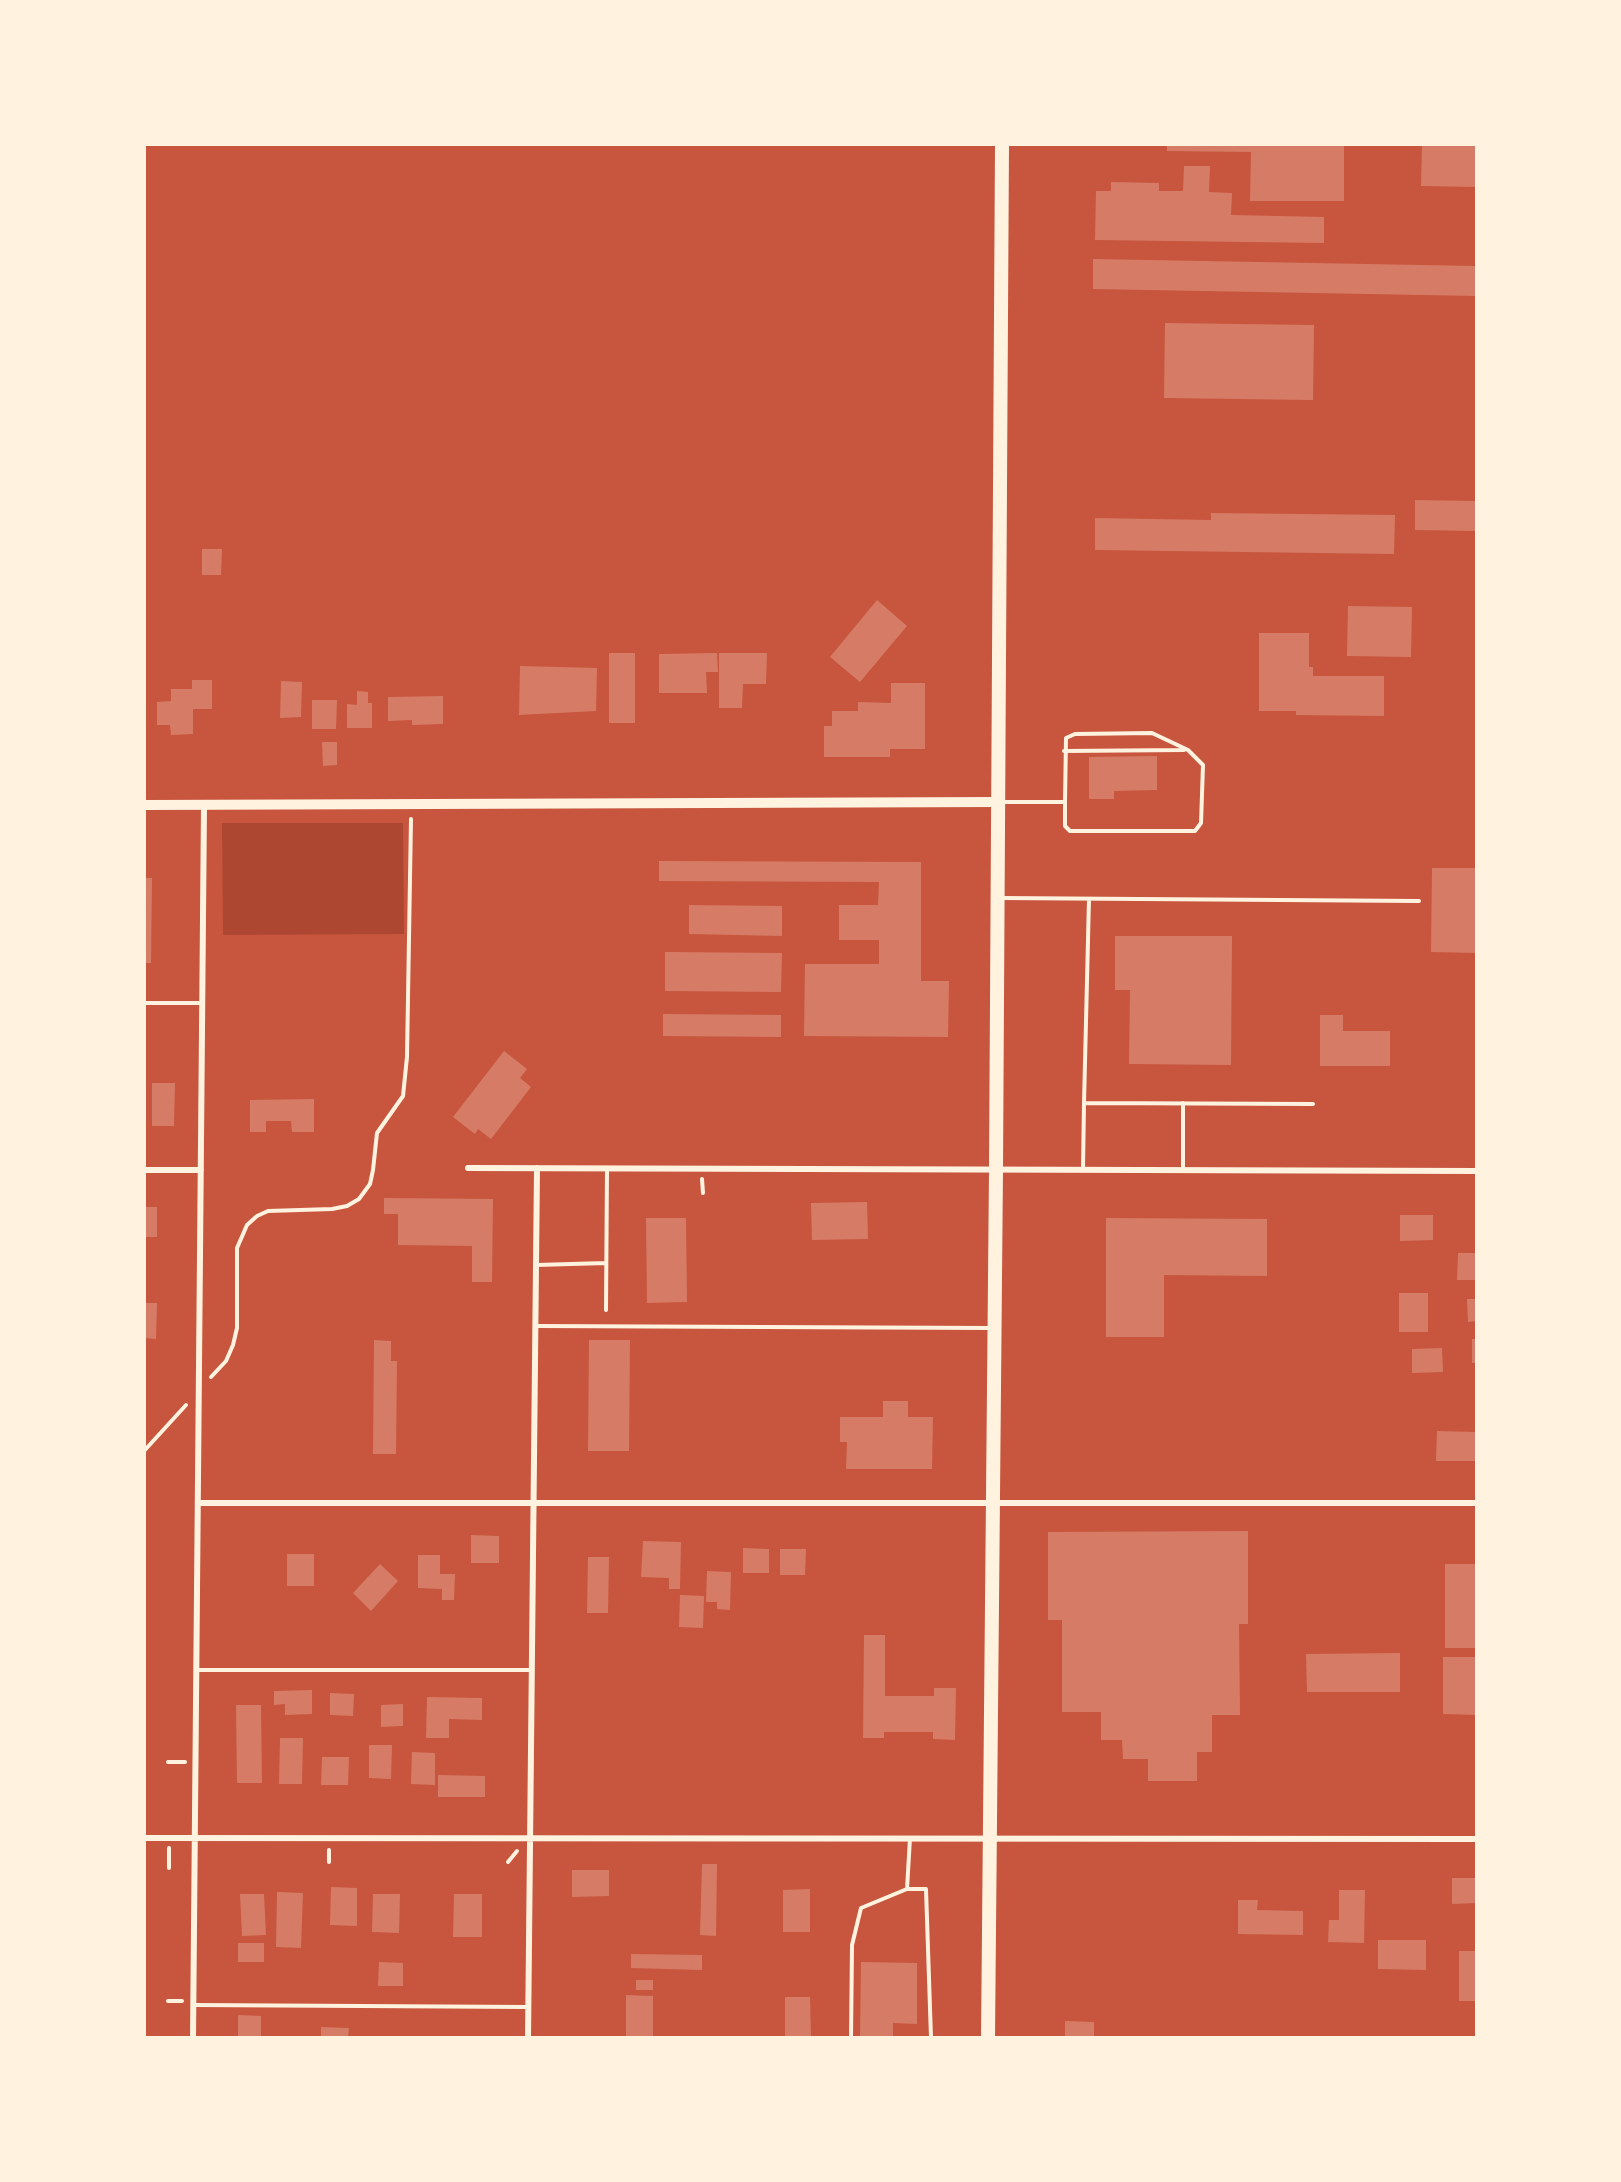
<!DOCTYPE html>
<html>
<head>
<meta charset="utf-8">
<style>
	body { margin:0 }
	#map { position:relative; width:1621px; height:2182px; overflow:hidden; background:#c8553d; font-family:Poppins,sans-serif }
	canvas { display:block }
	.frame { position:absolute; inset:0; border:146px solid #fff3e0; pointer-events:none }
</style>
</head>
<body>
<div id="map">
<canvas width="1621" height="2182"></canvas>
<div class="frame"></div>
</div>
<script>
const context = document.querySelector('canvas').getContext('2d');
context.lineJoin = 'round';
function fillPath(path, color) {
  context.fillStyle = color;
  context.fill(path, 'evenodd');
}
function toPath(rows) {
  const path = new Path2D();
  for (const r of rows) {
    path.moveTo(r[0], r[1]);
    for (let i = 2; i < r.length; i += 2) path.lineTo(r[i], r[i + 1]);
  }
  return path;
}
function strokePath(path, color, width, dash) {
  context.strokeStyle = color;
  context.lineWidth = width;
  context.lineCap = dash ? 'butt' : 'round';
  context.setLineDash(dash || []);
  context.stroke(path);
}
fillPath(toPath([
	[222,823,403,823,404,934,223,935]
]), '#ae4732');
fillPath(toPath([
	[1167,144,1344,144,1344,201,1250,201,1251,152,1167,151],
	[1422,144,1477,144,1477,187,1421,186],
	[1184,166,1210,166,1209,192,1232,193,1231,215,1324,217,1324,243,1095,240,1096,191,1111,191,1111,182,1159,183,1159,191,1183,191],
	[1093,259,1477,266,1477,296,1093,289],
	[1165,323,1314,325,1313,400,1164,398],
	[1415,500,1477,501,1477,531,1415,530],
	[1211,513,1395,515,1394,554,1095,550,1095,518,1211,520],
	[202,549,222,549,221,575,202,575],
	[877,600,907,626,860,682,830,657],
	[1348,606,1412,607,1411,657,1347,656],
	[1259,633,1309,633,1309,667,1313,667,1313,676,1384,676,1384,716,1296,715,1296,711,1259,711],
	[609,653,635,653,635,723,609,723],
	[717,653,718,672,706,672,707,693,659,693,659,654],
	[719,653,767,653,766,684,743,684,742,708,719,708],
	[520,666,597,668,596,711,519,715],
	[192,680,212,680,212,709,193,709,193,734,171,735,170,725,157,725,157,702,171,701,171,689,192,689],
	[281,681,302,682,301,717,280,718],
	[891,683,925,683,925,749,890,749,890,757,824,757,824,726,832,726,832,711,858,711,858,702,891,703],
	[357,691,368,692,368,703,372,703,372,728,347,728,347,704,357,705],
	[443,696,443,724,412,725,412,720,388,721,388,697],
	[312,700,337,700,336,729,312,729],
	[322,742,337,742,337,765,323,766],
	[1157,756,1157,790,1114,791,1114,799,1089,799,1089,757],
	[659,861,921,862,921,981,949,981,948,1037,804,1036,805,964,879,964,879,940,839,940,839,905,878,905,879,882,659,881],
	[1432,868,1477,868,1477,953,1431,952],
	[144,878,152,878,151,963,144,963],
	[689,905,782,906,782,936,689,934],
	[1115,936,1232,936,1231,1065,1129,1064,1130,990,1115,990],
	[665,952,782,953,781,992,665,991],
	[663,1014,781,1015,781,1037,663,1036],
	[1320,1015,1343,1015,1343,1031,1390,1031,1390,1066,1320,1066],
	[504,1051,527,1069,520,1078,531,1087,491,1139,478,1129,475,1134,453,1117],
	[152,1083,175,1083,174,1126,152,1126],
	[314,1099,314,1132,292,1132,291,1121,266,1121,266,1132,250,1132,250,1100],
	[384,1198,493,1199,492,1282,472,1282,472,1246,398,1245,398,1214,384,1214],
	[867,1202,868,1239,812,1240,811,1203],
	[144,1207,157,1207,157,1237,144,1237],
	[1400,1215,1433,1215,1433,1240,1400,1241],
	[646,1218,686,1218,687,1302,647,1303],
	[1106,1218,1267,1219,1267,1276,1164,1275,1164,1337,1106,1337],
	[1458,1253,1477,1253,1477,1280,1457,1280],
	[1399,1293,1428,1293,1428,1332,1399,1332],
	[1467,1299,1477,1299,1477,1321,1468,1322],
	[144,1303,157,1303,156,1339,144,1338],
	[1472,1339,1477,1339,1477,1363,1472,1363],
	[374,1340,391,1341,391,1361,397,1361,396,1454,373,1454],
	[589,1340,630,1340,629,1451,588,1451],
	[1442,1348,1443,1372,1412,1373,1412,1349],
	[883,1401,908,1401,908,1417,933,1417,932,1469,846,1469,847,1442,840,1442,840,1417,883,1417],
	[1437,1431,1477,1432,1477,1461,1436,1461],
	[1248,1531,1248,1624,1239,1624,1240,1715,1212,1715,1212,1752,1197,1752,1197,1781,1148,1781,1148,1759,1123,1759,1122,1740,1101,1740,1101,1712,1062,1712,1062,1620,1048,1620,1048,1532],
	[471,1535,499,1536,499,1563,471,1563],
	[643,1541,681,1542,680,1589,669,1589,669,1578,641,1577],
	[743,1548,769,1549,769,1573,743,1573],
	[780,1549,806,1549,805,1575,780,1575],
	[287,1554,314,1554,314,1586,287,1586],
	[418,1555,440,1555,440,1574,455,1574,454,1600,442,1600,442,1589,418,1588],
	[588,1557,609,1557,608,1613,587,1613],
	[380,1564,398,1581,371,1611,353,1593],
	[1445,1564,1477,1564,1477,1648,1445,1648],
	[707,1571,731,1572,730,1610,717,1609,717,1602,706,1602],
	[680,1595,704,1596,703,1628,679,1627],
	[864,1635,885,1635,885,1696,934,1696,934,1688,956,1688,955,1740,933,1739,933,1732,884,1732,884,1738,863,1738],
	[1400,1653,1400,1692,1307,1692,1306,1654],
	[1443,1657,1477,1657,1477,1715,1443,1714],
	[312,1690,312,1714,285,1715,285,1704,274,1705,274,1691],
	[330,1693,354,1694,353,1716,330,1715],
	[427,1697,482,1698,482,1720,449,1719,449,1738,426,1738],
	[403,1704,403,1726,381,1727,381,1705],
	[236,1705,261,1705,262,1783,237,1783],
	[280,1738,303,1738,302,1784,279,1784],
	[369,1745,392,1745,391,1779,369,1778],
	[412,1752,435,1753,435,1785,411,1784],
	[322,1757,349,1757,348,1785,321,1785],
	[438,1775,485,1776,485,1797,438,1797],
	[702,1864,717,1864,716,1936,700,1935],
	[572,1870,609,1870,609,1896,572,1897],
	[1452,1878,1477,1878,1477,1903,1452,1904],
	[331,1887,357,1888,357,1926,330,1925],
	[810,1889,810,1932,783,1932,783,1890],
	[1339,1890,1365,1890,1364,1943,1328,1942,1329,1920,1339,1920],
	[277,1892,303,1893,301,1948,276,1947],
	[240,1894,264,1894,266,1935,242,1936],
	[373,1894,400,1894,399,1933,372,1932],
	[454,1894,482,1894,482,1937,453,1937],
	[1238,1900,1258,1900,1257,1910,1303,1911,1303,1935,1238,1934],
	[1378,1940,1426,1940,1426,1970,1378,1969],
	[238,1943,264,1943,264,1962,238,1962],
	[1459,1951,1477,1951,1477,2001,1459,2001],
	[631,1954,702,1955,702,1970,631,1968],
	[379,1962,403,1963,403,1986,378,1986],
	[861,1962,917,1963,917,2024,893,2023,893,2038,860,2038],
	[636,1980,653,1980,653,1990,636,1990],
	[626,1995,653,1996,653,2038,626,2038],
	[785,1997,810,1997,811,2038,785,2038],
	[238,2015,261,2016,261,2038,238,2038],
	[1065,2021,1094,2022,1094,2038,1065,2038],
	[321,2027,349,2028,348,2038,321,2038]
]), '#d67c66');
strokePath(toPath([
	[702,1179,703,1193],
	[211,1377,226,1361,233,1345,237,1328,237,1248,247,1225,257,1216,268,1211,332,1209,347,1206,359,1199,370,1184,373,1170,377,1133,403,1096,407,1057,411,819],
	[144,1451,186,1405],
	[168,1762,185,1762],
	[169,1848,169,1868],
	[329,1862,329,1850],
	[508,1862,517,1851],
	[168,2001,182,2001]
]), '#fff3e0', 4);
strokePath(toPath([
	[1064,751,1184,750],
	[1002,802,1065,802,1065,826,1070,831,1195,831,1201,823,1203,765,1188,750,1152,733,1075,734,1066,738,1065,802],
	[1000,898,1419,901],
	[1089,899,1084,1103,1313,1104],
	[144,1003,202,1003],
	[1183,1103,1183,1170],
	[1083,1169,1084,1103],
	[536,1265,606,1263],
	[606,1310,607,1169],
	[536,1326,991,1328],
	[196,1670,531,1670],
	[910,1838,907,1889,926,1889,931,2038],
	[194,2005,528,2007],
	[851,2038,852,1945,861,1908,907,1889]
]), '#fff3e0', 4);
strokePath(toPath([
	[468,1168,1477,1171],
	[144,1170,201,1170],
	[198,1503,1477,1503],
	[144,1838,1477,1839],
	[193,2038,204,805],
	[528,2038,537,1168]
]), '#fff3e0', 6);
strokePath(toPath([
	[144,805,999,802]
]), '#fff3e0', 10);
strokePath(toPath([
	[988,2038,996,1170,1002,144]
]), '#fff3e0', 14);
</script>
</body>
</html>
